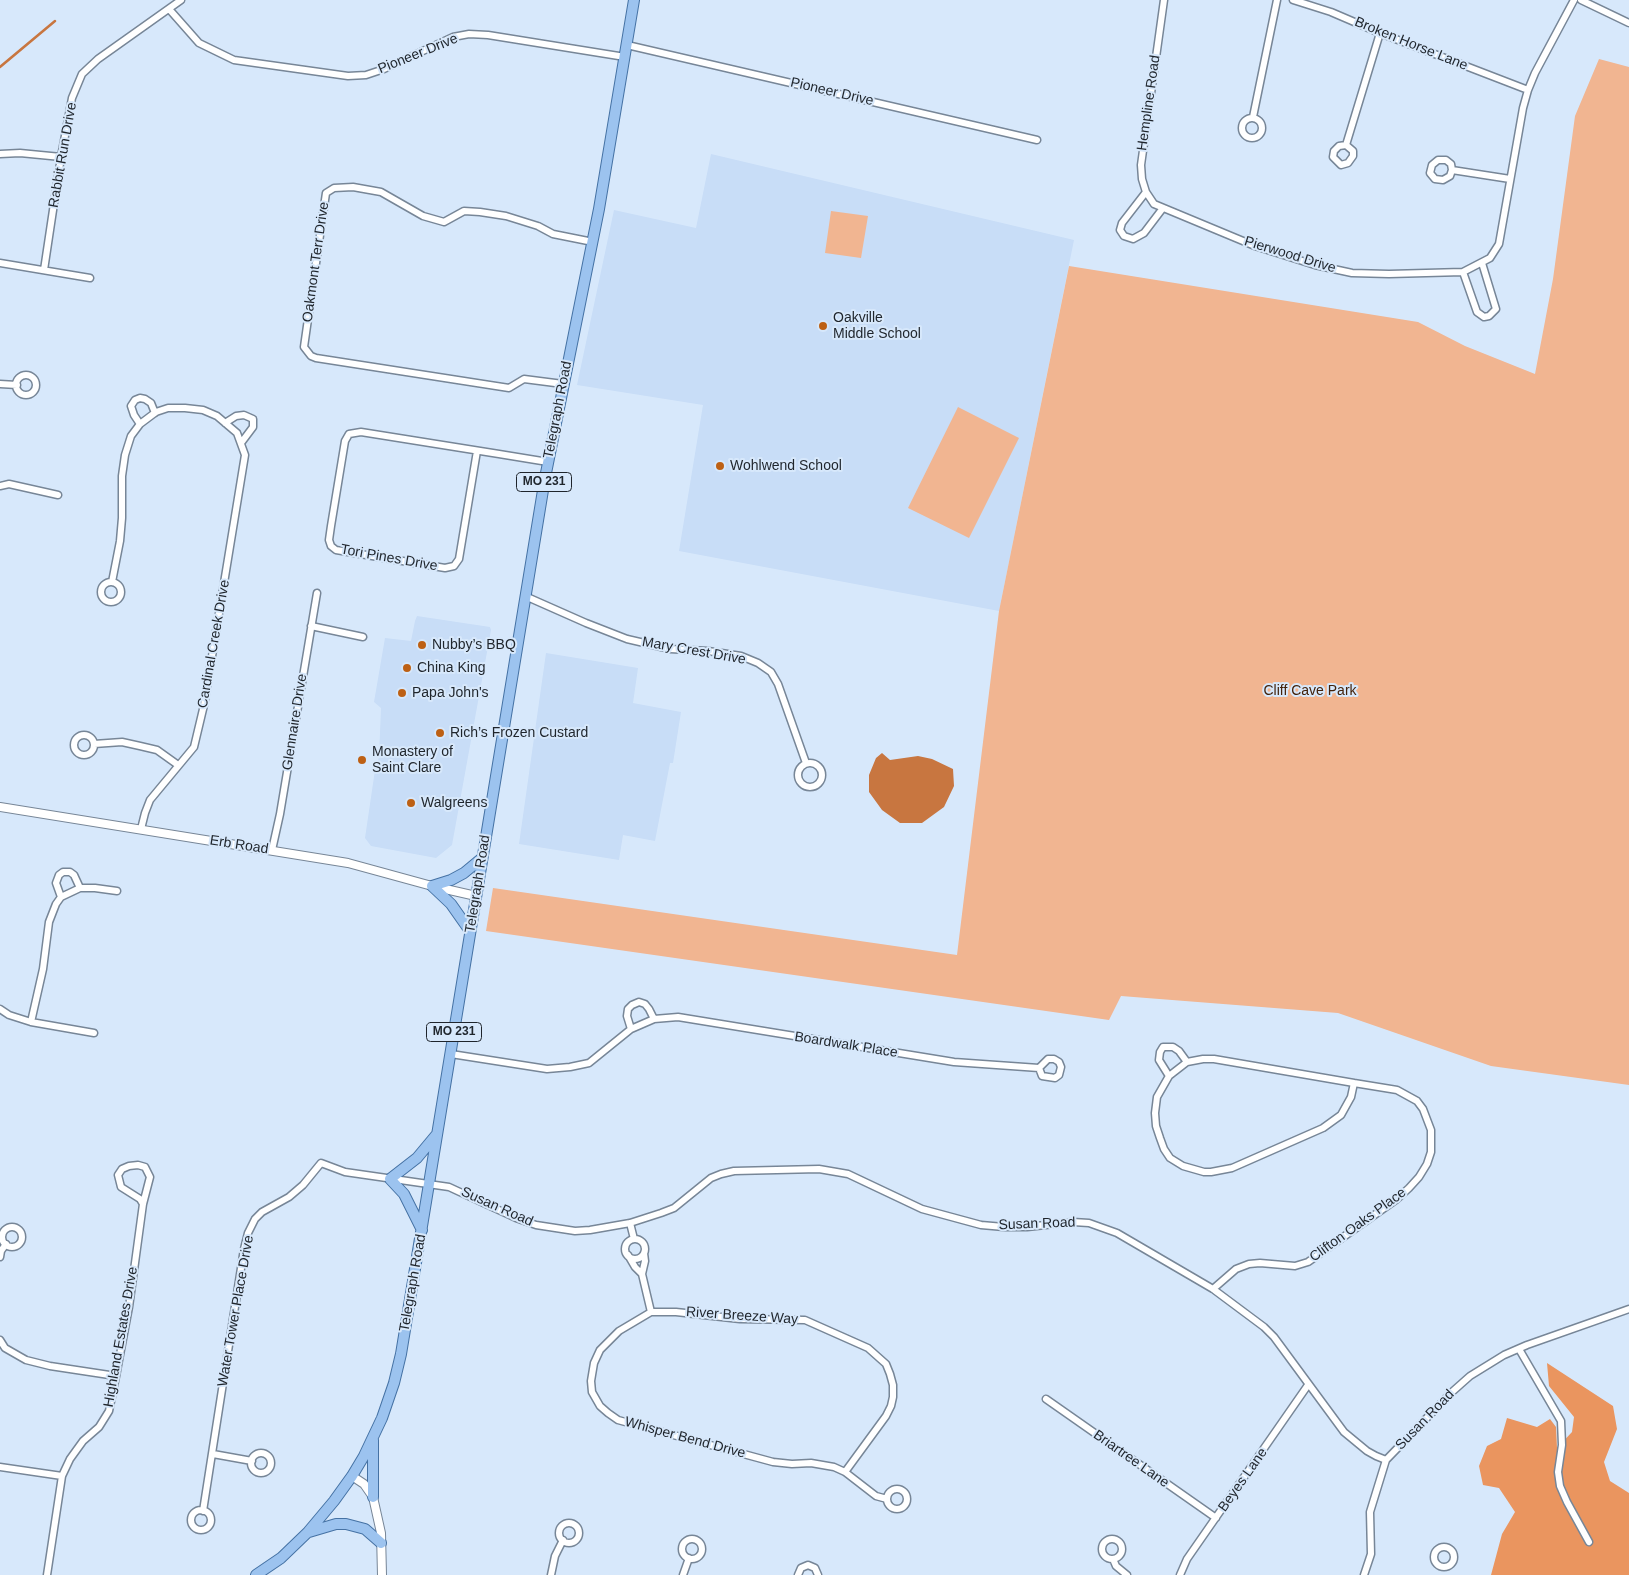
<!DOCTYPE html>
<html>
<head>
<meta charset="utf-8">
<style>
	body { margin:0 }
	canvas { display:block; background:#d7e8fb }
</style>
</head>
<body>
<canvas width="1629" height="1575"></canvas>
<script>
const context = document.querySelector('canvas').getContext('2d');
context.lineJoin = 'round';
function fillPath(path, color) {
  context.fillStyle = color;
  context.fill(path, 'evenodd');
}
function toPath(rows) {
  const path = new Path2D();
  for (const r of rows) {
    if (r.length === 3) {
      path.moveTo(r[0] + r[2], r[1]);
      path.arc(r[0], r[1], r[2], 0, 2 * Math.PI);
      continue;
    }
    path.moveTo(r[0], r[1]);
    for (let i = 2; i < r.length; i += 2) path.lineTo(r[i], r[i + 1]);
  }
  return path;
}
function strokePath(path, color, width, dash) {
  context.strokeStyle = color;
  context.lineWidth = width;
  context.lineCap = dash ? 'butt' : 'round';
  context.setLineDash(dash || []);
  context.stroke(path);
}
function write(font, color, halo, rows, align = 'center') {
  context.font = font + ' Arial,sans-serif';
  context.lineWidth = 4;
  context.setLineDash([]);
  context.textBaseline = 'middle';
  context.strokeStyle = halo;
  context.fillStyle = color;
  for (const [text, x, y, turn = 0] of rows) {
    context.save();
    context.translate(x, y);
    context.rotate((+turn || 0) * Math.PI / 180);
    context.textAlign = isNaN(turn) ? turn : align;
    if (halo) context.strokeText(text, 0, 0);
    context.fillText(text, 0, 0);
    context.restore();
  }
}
fillPath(toPath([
	[711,154,1074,240,999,611,679,551,703,405,577,385,614,210,696,228],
	[417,616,490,627,491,630,452,845,436,858,371,846,365,838,375,770,379,757,381,708,374,702,385,638,411,641,415,621],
	[546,653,638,668,633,703,681,712,673,763,670,763,655,841,623,835,619,860,519,844]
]), '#c8ddf7');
fillPath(toPath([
	[1599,59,1629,67,1629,1085,1491,1066,1338,1013,1121,996,1109,1020,486,931,493,888,957,955,999,611,1069,266,1418,322,1465,346,1535,374,1553,279,1575,116],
	[831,211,868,216,861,258,825,253],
	[958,407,1019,438,969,538,908,508]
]), '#f1b591');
fillPath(toPath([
	[1547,1363,1613,1406,1617,1429,1604,1462,1610,1481,1629,1493,1629,1575,1491,1575,1502,1534,1515,1512,1499,1488,1483,1485,1479,1466,1487,1446,1501,1439,1507,1418,1537,1427,1550,1419,1556,1427,1557,1448,1572,1432,1574,1417,1549,1386]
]), '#ea955f');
fillPath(toPath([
	[882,753,890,760,918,756,932,759,953,769,954,786,944,807,922,823,900,823,882,810,869,792,869,775,876,758]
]), '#c87640');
strokePath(toPath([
	[0,67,55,21]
]), '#c87640', 2.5);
const minor = toPath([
	[1164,0,1141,165,1142,179,1146,192,1154,204,1255,246,1315,265,1352,273,1389,274,1463,272,1490,258,1499,244,1523,108,1528,90,1535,73,1574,0],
	[1293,0,1331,12,1380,33,1528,90],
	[1581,0,1629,23],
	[169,9,199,43,234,60,348,76,366,75,384,69,453,37,469,34,488,35,625,57],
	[627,45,1037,140],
	[1253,117,1277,0],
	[1252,128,10],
	[1346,145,1353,151,1353,156,1348,163,1341,165,1333,157,1334,151,1339,146,1346,145,1380,33],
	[0,154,20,153,61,157],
	[1452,170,1450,176,1443,180,1435,179,1430,173,1432,165,1438,160,1446,160,1451,164,1452,170,1510,179],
	[1146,192,1122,223,1120,230,1124,236,1133,239,1144,233,1163,208],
	[0,263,90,278],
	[44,270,61,157,72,98,82,74,98,59,181,0],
	[1463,272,1477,312,1484,317,1489,316,1496,309,1482,263],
	[26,385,10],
	[0,384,17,385],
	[563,384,524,379,509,388,316,358,311,356,304,347,326,193,334,188,353,187,381,192,423,216,444,222,464,211,480,212,506,216,538,226,553,234,593,242],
	[225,423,236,416,244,415,253,419,253,427,241,443],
	[140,424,134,415,131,406,135,400,140,398,145,399,151,403,155,413],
	[477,451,459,559,454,566,445,568,336,550,331,546,329,540,331,526,345,441,349,434,361,432,499,454,548,462],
	[0,486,9,484,58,495],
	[112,582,120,541,122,518,122,476,125,455,131,436,140,424,156,412,168,408,185,408,203,410,217,416,237,433,245,455,204,705,194,747,150,800,145,813,141,829],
	[111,592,10],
	[525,596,586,623,627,639,670,649,708,651,741,656,758,663,771,672,778,684,806,763],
	[311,626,363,637],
	[84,745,10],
	[94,744,122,742,140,746,157,750,178,765],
	[810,775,12],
	[272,850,280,814,317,593],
	[61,897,56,883,59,875,63,872,70,872,74,875,80,888],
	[0,1009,9,1015,31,1022,94,1033],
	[31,1022,43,969,49,922,56,904,61,897,80,888,95,888,117,891],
	[631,1029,627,1016,628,1009,632,1005,639,1002,645,1004,649,1009,654,1019],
	[451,1054,547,1069,570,1067,589,1063,631,1029,654,1019,678,1017,954,1062,1039,1068,1048,1059,1054,1059,1059,1062,1061,1067,1059,1075,1055,1078,1042,1076,1039,1068],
	[1203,1059,1214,1059,1354,1083,1351,1097,1341,1115,1323,1128,1232,1168,1211,1172,1204,1172,1183,1166,1170,1158,1164,1149,1160,1138,1156,1126,1155,1113,1157,1097,1169,1076,1187,1062,1203,1059],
	[1169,1076,1159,1060,1160,1052,1163,1047,1173,1047,1179,1051,1187,1062],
	[630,1223,634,1239],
	[12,1237,10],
	[635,1249,10],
	[628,1255,635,1267,642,1274,651,1312,676,1312,740,1319,805,1320,868,1348,886,1364,890,1374,893,1385,893,1397,891,1406,886,1416,845,1472],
	[0,1257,1,1251,6,1244],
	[642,1274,645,1261,644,1253],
	[1213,1289,1236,1269,1249,1264,1260,1263,1295,1266,1308,1262,1397,1199,1409,1188,1419,1177,1427,1164,1431,1152,1431,1130,1423,1109,1417,1101,1397,1090,1354,1083],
	[651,1312,619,1331,600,1350,594,1363,591,1381,592,1392,600,1406,608,1413,618,1420,773,1462,792,1464,811,1463,834,1467,845,1472,876,1496,887,1499],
	[0,1340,5,1348,26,1360,50,1366,116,1376],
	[1519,1349,1561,1421,1562,1445,1558,1472,1560,1486,1567,1502,1589,1542],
	[1046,1399,1216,1518],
	[261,1463,10],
	[213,1454,252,1461],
	[0,1467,62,1476],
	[897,1499,10],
	[201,1520,10],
	[203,1511,244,1249,248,1233,255,1219,262,1212,289,1197,303,1185,321,1163,345,1172,449,1187,516,1218,536,1225,575,1231,590,1230,630,1223,661,1213,674,1208,711,1178,721,1174,734,1171,819,1169,848,1174,922,1209,981,1225,1004,1227,1027,1227,1073,1222,1089,1223,1117,1233,1213,1289,1264,1327,1274,1337,1344,1432,1367,1451,1376,1456,1386,1460],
	[569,1533,10],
	[1112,1549,10],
	[692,1549,10],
	[1444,1557,10],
	[1113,1559,1116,1566,1127,1575],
	[47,1575,62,1476,70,1459,83,1441,99,1427,109,1411,116,1376,129,1307,143,1204,150,1177,145,1167,138,1165,129,1166,122,1169,118,1175,121,1187,140,1199,143,1204],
	[551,1575,555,1556,563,1540],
	[683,1575,689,1558],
	[798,1575,801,1568,808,1565,815,1568,818,1575],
	[1180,1575,1187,1559,1308,1385],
	[1364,1575,1371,1554,1370,1512,1386,1460,1452,1392,1470,1376,1504,1355,1527,1345,1629,1309]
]);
const tertiary = toPath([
	[0,807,348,863,432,886,476,896],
	[352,1476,364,1484,373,1497,381,1533,382,1575]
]);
const primary = toPath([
	[470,931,451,904,432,886,451,880,464,873,482,858],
	[422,1230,404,1194,390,1179,417,1158,437,1134],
	[373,1497,373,1440],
	[309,1532,336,1524,346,1524,365,1529,381,1543],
	[256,1575,281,1558,308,1532,334,1501,352,1476,364,1456,382,1418,394,1383,401,1354,545,478,599,209,634,0]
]);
strokePath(minor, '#778697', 9);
strokePath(tertiary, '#778697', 10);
strokePath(primary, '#4572a4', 12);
strokePath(minor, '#fff', 6);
strokePath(tertiary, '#fff', 8);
strokePath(primary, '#9cc3ef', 10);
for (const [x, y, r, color] of [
	[823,326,5,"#bd6014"],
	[720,466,5,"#bd6014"],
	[422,645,5,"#bd6014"],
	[407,668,5,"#bd6014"],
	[402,693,5,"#bd6014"],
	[440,733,5,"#bd6014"],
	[362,760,5,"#bd6014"],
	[411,803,5,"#bd6014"]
]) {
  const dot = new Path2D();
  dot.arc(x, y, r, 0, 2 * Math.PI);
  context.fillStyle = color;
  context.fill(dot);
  strokePath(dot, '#d7e8fb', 2);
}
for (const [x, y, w] of [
	[544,482,55],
	[454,1032,55]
]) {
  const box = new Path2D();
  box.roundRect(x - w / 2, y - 9.5, w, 19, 4);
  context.fillStyle = '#d7e8fb';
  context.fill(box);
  strokePath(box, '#1f252c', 1);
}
write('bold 12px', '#1f252c', null, [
	["MO 231",544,482],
	["MO 231",454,1032]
]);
write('14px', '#1f252c', '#d7e8fb', [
	["Broken Horse Lane",1411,44,22],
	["Pioneer Drive",418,54,-22],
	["Pioneer Drive",832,92,13],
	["Hempline Road",1149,103,-82],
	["Rabbit Run Drive",63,155,-80],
	["Pierwood Drive",1290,255,17],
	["Oakmont Terr Drive",316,262,-82],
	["Telegraph Road",558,410,-79],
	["Tori Pines Drive",389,558,10],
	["Cardinal Creek Drive",214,644,-80],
	["Mary Crest Drive",694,651,10],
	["Glennaire Drive",295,722,-81],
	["Erb Road",239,845,9],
	["Telegraph Road",478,884,-81],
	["Boardwalk Place",846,1045,9],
	["Susan Road",497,1207,24],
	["Susan Road",1037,1224,-2],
	["Clifton Oaks Place",1358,1225,-36],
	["Telegraph Road",413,1283,-80],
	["Water Tower Place Drive",236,1311,-80],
	["River Breeze Way",742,1316,4],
	["Highland Estates Drive",121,1337,-80],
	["Susan Road",1425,1420,-46],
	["Whisper Bend Drive",685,1438,15],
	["Briartree Lane",1131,1459,35],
	["Beyes Lane",1243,1480,-55]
]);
write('14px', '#1f252c', '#d7e8fb', [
	["Oakville",833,318],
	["Middle School",833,334],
	["Wohlwend School",730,466],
	["Nubby’s BBQ",432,645],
	["China King",417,668],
	["Papa John's",412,693],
	["Rich’s Frozen Custard",450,733],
	["Monastery of",372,752],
	["Saint Clare",372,768],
	["Walgreens",421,803]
], 'left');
write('14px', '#43220b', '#d7e8fb', [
	["Cliff Cave Park",1310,691]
]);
</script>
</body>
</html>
